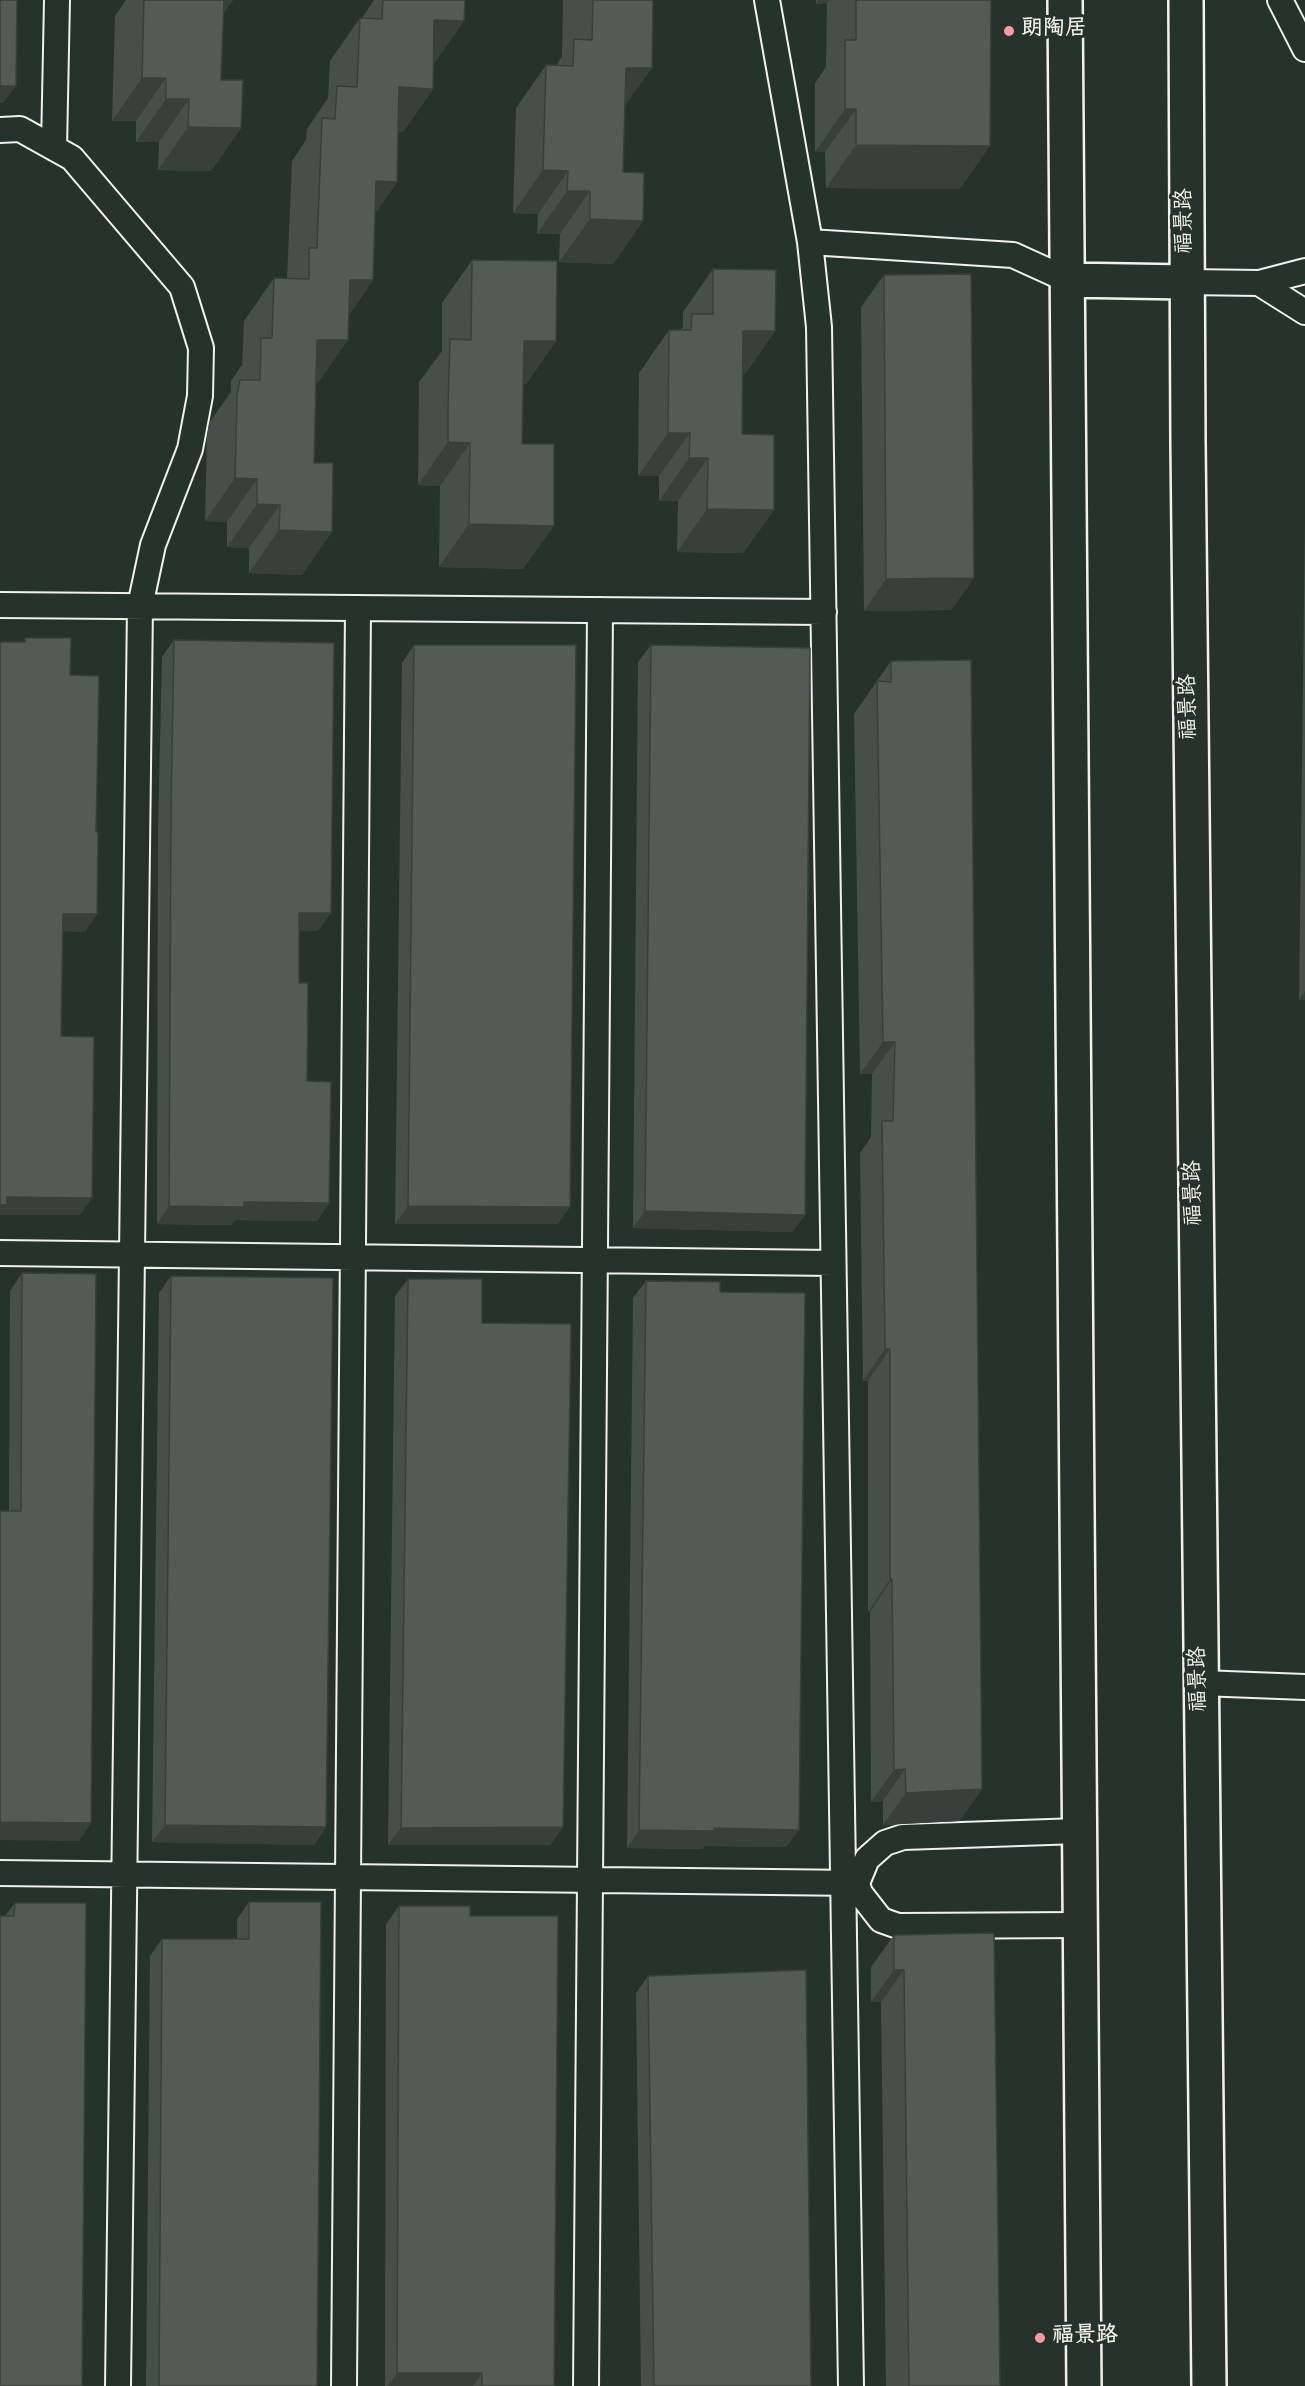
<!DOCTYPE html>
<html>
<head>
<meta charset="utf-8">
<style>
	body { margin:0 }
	canvas { display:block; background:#26332d }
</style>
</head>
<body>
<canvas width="1305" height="2386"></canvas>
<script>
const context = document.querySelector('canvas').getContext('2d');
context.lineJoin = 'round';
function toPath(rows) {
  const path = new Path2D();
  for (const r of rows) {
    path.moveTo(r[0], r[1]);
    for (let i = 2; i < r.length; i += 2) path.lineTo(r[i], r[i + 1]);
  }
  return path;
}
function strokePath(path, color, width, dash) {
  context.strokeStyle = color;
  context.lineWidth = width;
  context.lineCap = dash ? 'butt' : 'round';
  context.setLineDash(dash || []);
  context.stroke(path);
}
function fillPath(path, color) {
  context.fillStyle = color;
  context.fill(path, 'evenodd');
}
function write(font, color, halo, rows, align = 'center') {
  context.font = font + ' Dekko,"LXGW WenKai TC",sans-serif';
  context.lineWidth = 6;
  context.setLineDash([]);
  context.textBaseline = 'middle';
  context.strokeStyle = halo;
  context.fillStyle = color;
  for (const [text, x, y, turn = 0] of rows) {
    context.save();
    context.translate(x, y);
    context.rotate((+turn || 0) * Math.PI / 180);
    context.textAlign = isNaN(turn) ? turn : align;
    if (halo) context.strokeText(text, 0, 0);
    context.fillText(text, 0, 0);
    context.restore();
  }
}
const service = toPath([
	[767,0,810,242,819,327,851,2386],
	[1280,0,1305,49],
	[0,130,20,129,72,158,182,287,201,348,200,396,190,449,153,545,140,606,118,2386],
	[54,148,57,0],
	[810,242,1013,255,1068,280],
	[1187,282,1259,283,1305,271],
	[1259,283,1305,312],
	[0,605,824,612],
	[0,1253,833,1263],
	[1201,1683,1305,1687],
	[1079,1831,903,1837,885,1843,867,1859,857,1883,860,1893,881,1920,898,1926,1080,1925],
	[0,1873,857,1883],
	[344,2386,358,608],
	[586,2386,600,610]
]);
const secondary = toPath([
	[1065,0,1084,2386],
	[1186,0,1188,442,1209,2386],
	[1068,280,1187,282]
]);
strokePath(service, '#f4f1e8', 28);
strokePath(secondary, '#f4f1e8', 38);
strokePath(service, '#26332d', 24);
strokePath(secondary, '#26332d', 33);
fillPath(toPath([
	[126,0,233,0,223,13,221,80,241,128,211,171,158,170,159,142,136,142,136,121,112,121,115,16],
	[374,0,465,0,433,64,433,89,403,132,398,132,397,182,375,213,373,280,349,315,318,383,316,383,302,575,249,573,249,548,227,547,227,522,205,521,207,438,209,423,231,392,231,381,242,365,244,321,274,278,287,279,292,161,306,140,307,129,328,98,330,61,360,18,362,18],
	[563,0,653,0,625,107,623,172,643,221,613,264,559,262,560,234,537,234,538,214,513,213,516,108,546,65,556,66,562,56],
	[816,0,991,0,960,189,826,188,825,152,815,152,815,83,826,67,827,3,816,4],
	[472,260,556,341,526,384,523,384,522,444,523,569,439,567,440,486,418,485,419,382,442,351,442,303],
	[713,269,775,331,745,374,743,374,742,434,774,510,743,553,677,552,678,501,659,501,659,476,638,476,639,373,669,330,680,330,683,327,683,312],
	[884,275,974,578,951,610,864,611,861,307],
	[1305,520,1305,1000,1299,1000],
	[174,640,318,931,299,930,299,983,307,1081,329,1203,317,1221,235,1220,231,1225,157,1224,158,829,162,657],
	[414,645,558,1224,395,1224,402,663],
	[651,645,805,1215,792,1232,633,1228,638,662],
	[891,661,982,1789,959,1821,883,1825,883,1801,871,1802,870,1612,868,1612,868,1381,863,1381,860,1153,871,1137,872,1074,860,1074,854,714],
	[22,1273,79,1841,9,1511,10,1291],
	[171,1276,326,1827,314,1845,152,1842,159,1293],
	[408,1279,482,1323,563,1827,550,1845,388,1845,395,1296],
	[646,1281,720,1292,799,1830,786,1847,704,1846,702,1849,627,1848,633,1298],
	[249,1902,317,2386,146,2386,150,1956,162,1939,237,1939,237,1919],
	[15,1903,82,2386,5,1916],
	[399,1906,470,1916,554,2386,385,2386,386,1924],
	[994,1933,1000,2386,886,2386,881,2002,871,2002,871,1967,894,1935],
	[648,1976,811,2386,641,2386,636,1993]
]), '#474f49');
fillPath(toPath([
	[207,0,233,0,220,19],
	[818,0,829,0,827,3,816,4],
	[434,20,464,21,434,64,404,63],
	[626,68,652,68,621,111],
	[142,78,166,78,136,121,112,121],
	[0,86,16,86,3,103,0,103],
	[399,87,433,89,403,132,369,130],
	[166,99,189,99,159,142,136,142],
	[845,109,856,109,825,152,815,152],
	[188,127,241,128,211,171,158,170],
	[856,145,990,146,960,189,826,188],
	[543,170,568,171,538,214,513,213],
	[376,181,397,182,367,225],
	[567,191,590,191,560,234,537,234],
	[590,219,643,221,613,264,559,262],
	[350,280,373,280,343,323],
	[743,331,775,331,745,374,713,374],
	[317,340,348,340,318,383,287,383],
	[524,341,556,341,526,384,494,384],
	[668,433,690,433,659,476,638,476],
	[448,442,470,443,440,486,418,485],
	[689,458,708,458,678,501,659,501],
	[235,478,257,479,227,522,205,521],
	[257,504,280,505,249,548,227,547],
	[707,509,774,510,743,553,677,552],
	[469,524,554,526,523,569,439,567],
	[279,530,332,532,302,575,249,573],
	[974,578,951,610,864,611,886,579],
	[299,913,331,913,318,931,287,930],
	[63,914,97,914,85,932,51,931],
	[1305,991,1305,1000,1299,1000],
	[883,1042,895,1042,872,1074,860,1074],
	[7,1197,92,1198,80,1215,0,1215,0,1205],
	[244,1202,329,1203,317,1221,235,1220,231,1225,157,1224,169,1206],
	[408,1206,570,1207,558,1224,395,1224],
	[645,1211,805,1215,792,1232,633,1228],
	[885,1349,890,1349,868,1381,863,1381],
	[890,1579,892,1579,870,1612,868,1612],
	[905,1769,883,1801,871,1802,894,1770],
	[982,1789,959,1821,883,1825,906,1793],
	[0,1822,91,1823,79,1841,0,1840],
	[165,1825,326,1827,314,1845,152,1842],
	[563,1827,550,1845,388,1845,401,1828],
	[714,1828,799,1830,786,1847,704,1846,702,1849,627,1848,639,1830],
	[894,1970,904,1970,881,2002,871,2002],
	[397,2373,482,2373,473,2386,388,2386]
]), '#39403c');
const building = toPath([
	[0,0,17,0,16,86,0,86,0,0],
	[144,0,224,0,221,80,243,80,241,128,188,127,189,99,166,99,166,78,142,78,144,0],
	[383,0,465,0,464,21,434,20,433,89,399,87,397,182,376,181,373,280,350,280,348,340,317,340,314,463,333,463,332,532,279,530,280,505,257,504,257,479,235,478,237,395,240,380,260,380,261,338,272,338,274,278,309,279,309,248,317,248,322,118,335,119,337,86,357,87,360,18,382,19,383,0],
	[593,0,653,0,652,68,626,68,623,172,644,173,643,221,590,219,590,191,567,191,568,171,543,170,546,65,573,66,574,39,592,40,593,0],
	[856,0,991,0,990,146,856,145,856,109,845,109,845,40,856,40,856,0],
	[472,260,557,261,556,341,524,341,522,444,554,444,554,526,469,524,470,443,448,442,448,409,450,339,471,340,472,260],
	[713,269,776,270,775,331,743,331,742,434,774,435,774,510,707,509,708,458,689,458,690,433,668,433,669,330,691,330,692,314,713,314,713,269],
	[971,274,974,578,886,579,884,275,971,274],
	[25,638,71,638,70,675,99,676,96,832,98,832,97,914,63,914,61,1036,94,1037,92,1198,7,1197,7,1205,0,1205,0,642,25,642,25,638],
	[174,640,334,643,331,913,299,913,299,983,308,983,307,1081,331,1082,329,1203,244,1202,244,1207,169,1206,171,812,174,640],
	[414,645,576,645,570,1207,408,1206,414,645],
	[651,645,810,648,805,1215,645,1211,651,645],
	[971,660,982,1789,906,1793,905,1769,894,1770,892,1579,890,1579,890,1349,885,1349,882,1121,893,1121,895,1042,883,1042,877,681,891,682,891,661,971,660],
	[22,1273,96,1274,91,1823,0,1822,0,1511,21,1511,22,1273],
	[171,1276,333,1278,326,1827,165,1825,171,1276],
	[408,1279,482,1279,482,1323,571,1324,563,1827,401,1828,408,1279],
	[646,1281,720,1282,720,1292,805,1293,799,1830,714,1828,714,1831,639,1830,646,1281],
	[249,1902,321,1902,317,2386,159,2386,162,1939,249,1939,249,1902],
	[15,1903,86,1903,82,2386,0,2386,0,1916,14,1916,15,1903],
	[399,1906,470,1906,470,1916,558,1916,554,2386,482,2386,482,2373,397,2373,399,1906],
	[994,1933,1000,2386,909,2386,904,1970,894,1970,894,1935,994,1933],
	[806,1970,811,2386,654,2386,648,1976,806,1970]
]);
fillPath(building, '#525c55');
strokePath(building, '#39403c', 1.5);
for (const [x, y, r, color] of [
	[1009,31,6,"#ff9aa2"],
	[1040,2338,6,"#ff9aa2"]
]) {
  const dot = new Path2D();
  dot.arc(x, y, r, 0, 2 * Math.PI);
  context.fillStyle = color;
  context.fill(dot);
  strokePath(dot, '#26332d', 2);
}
write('bold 22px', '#f4f1e8', '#26332d', [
	["朗陶居",1021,31],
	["福景路",1052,2338]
], 'left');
write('22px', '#f4f1e8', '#26332d', [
	["福景路",1187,221,-90],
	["福景路",1191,707,-91],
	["福景路",1196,1193,-91],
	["福景路",1201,1679,-91]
]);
</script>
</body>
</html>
